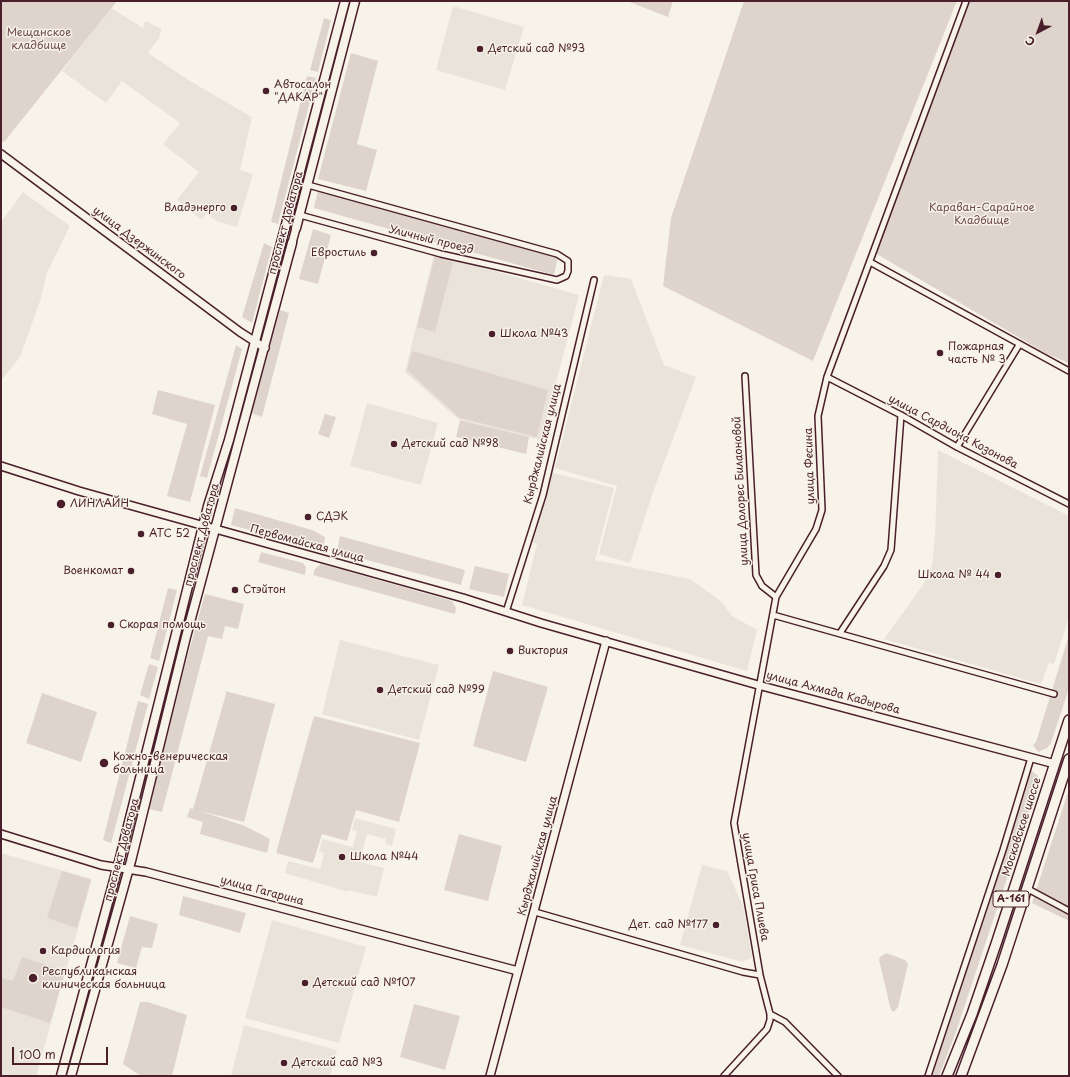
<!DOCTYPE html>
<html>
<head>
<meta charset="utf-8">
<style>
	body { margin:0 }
	#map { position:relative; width:1070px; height:1077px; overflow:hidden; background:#f7f3e8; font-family:"Playpen Sans",sans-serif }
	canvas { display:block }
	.frame { position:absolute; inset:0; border:2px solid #4a1f2b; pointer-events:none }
	.north { position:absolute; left:1018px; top:12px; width:40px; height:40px; -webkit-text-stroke:3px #f7f3e8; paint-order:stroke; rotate:221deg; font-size:11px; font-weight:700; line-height:16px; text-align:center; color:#4a1f2b }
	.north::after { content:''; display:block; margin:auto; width:14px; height:18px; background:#4a1f2b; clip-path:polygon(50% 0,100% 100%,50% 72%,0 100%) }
	.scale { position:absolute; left:12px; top:1047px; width:96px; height:18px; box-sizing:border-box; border:2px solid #4a1f2b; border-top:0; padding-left:5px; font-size:12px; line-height:14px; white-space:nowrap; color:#4a1f2b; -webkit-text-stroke:3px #f7f3e8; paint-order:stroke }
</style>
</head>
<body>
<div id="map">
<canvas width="1070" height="1077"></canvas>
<div class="frame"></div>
<div class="north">С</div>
<div class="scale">100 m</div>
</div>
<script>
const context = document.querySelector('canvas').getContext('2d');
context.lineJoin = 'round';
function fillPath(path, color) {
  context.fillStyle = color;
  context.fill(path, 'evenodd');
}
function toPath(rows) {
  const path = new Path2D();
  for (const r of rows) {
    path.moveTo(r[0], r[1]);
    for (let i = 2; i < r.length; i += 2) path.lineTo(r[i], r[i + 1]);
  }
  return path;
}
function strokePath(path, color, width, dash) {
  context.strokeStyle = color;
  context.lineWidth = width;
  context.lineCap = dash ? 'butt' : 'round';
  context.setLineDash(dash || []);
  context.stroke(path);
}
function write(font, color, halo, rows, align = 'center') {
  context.font = font + ' "Playpen Sans",sans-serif';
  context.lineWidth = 3;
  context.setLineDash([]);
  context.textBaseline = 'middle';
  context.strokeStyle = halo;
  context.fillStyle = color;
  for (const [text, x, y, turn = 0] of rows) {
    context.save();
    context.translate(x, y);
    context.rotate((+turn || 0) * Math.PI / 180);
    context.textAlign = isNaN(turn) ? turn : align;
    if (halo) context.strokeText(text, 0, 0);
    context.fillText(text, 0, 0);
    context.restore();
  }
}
fillPath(toPath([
	[453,6,524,27,505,90,436,70],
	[111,8,143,28,145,21,162,29,159,38,148,53,190,81,252,117,240,170,253,174,237,227,219,222,206,214,202,220,177,200,199,172,163,144,180,123,122,81,106,103,62,71],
	[23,192,70,226,47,273,40,301,20,357,1,381,1,222],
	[434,254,579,295,541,440,458,419,405,372],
	[604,275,631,279,664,365,696,377,653,492,630,563,599,554,617,486,555,468],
	[367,403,438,423,421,485,350,466],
	[938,450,1069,516,1069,617,1054,664,1049,663,1041,684,884,639,923,585,932,566,935,536],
	[549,472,614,488,595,560,690,579,722,602,732,616,757,630,747,671,522,605,537,544,532,542],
	[340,640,439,665,419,740,322,714],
	[355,818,396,829,392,846,385,844,386,839,367,834,360,862,384,868,377,897,349,890,348,892,285,873,288,861,320,869,324,853,319,852,322,839,353,847,357,831,352,830],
	[1,853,92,879,36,1076,1,1076],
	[702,865,727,871,743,906,752,957,743,962,680,945],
	[272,920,366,947,339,1043,245,1018],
	[244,1025,337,1050,330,1076,231,1076]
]), '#eae3da');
fillPath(toPath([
	[1,1,117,1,4,142,1,140],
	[627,1,673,1,668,17],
	[744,1,957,1,813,361,663,286,671,218],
	[968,1,1069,1,1069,363,1047,354,875,253],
	[324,18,331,20,318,72,310,70],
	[351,53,378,61,357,144,377,150,366,191,318,179],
	[307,76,316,78,278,224,271,222],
	[318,190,558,256,554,275,314,208],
	[313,229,331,235,318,284,299,279],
	[264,243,272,247,252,323,242,317],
	[435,256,453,262,435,332,417,327],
	[280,310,289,313,262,417,251,413],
	[236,345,242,349,207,478,200,476],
	[412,351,548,390,537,437,460,418,407,370],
	[158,390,215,405,190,502,167,496,187,424,152,414],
	[325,414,336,417,329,438,318,434],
	[460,420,529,437,526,454,456,437],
	[235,508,312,530,325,537,323,549,231,525],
	[340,536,465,570,461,585,337,552],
	[261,552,303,563,306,567,305,575,258,562],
	[321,564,452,601,456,608,455,614,313,575,315,569],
	[475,566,509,574,504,597,469,589],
	[168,588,177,590,159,661,150,658],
	[205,594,244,604,238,629,225,626,222,639,208,636,162,812,145,808],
	[1069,635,1069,688,1051,743,1047,748,1038,752,1033,745,1036,742],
	[149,664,158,667,149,699,140,695],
	[493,671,548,687,526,762,473,746],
	[225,691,275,704,244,822,200,811,245,826,270,839,267,853,200,834,203,822,187,817,190,808,193,809,226,694],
	[42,693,97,712,81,762,26,743],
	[138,701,148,704,111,843,103,840],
	[314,716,420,743,399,822,356,810,347,841,322,834,313,863,276,853],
	[1032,771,1038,776,1039,782,956,1032,939,1076,929,1076,1028,772],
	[1069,789,1069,921,1032,903],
	[459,834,502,846,488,901,444,890],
	[62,871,91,880,77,928,47,918],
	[183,896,246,913,240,933,179,915],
	[130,916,158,924,152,948,142,947,136,968,117,963],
	[886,953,905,960,908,964,898,1007,894,1012,891,1010,879,960,880,957],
	[22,957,65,971,50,1023,1,1007,1,978,13,981],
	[140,1002,148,1002,187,1015,172,1076,141,1076,123,1064],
	[414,1004,460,1016,445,1070,400,1057]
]), '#ded4cc');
const street = toPath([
	[300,215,441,254,557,280,566,276,568,271,568,261,557,254,308,185],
	[870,262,1069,371],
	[745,376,756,575,762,586,776,597],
	[827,377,901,415,957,447,1069,504],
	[957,447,1019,345],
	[506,612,543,495,594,280],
	[773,615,1054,694],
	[840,633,884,566,891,550,901,415],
	[1028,889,1069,911],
	[535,912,743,972,760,975],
	[770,1014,785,1022,838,1076],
	[724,1076,767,1029,770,1020,770,1014,760,975,734,823,776,597,816,529,822,510,818,416,827,377,966,1],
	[928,1076,1003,850,1031,758]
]);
const secondary = toPath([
	[1,154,240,332,265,348],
	[292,243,296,228],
	[1,466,79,491,463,598,541,623,758,685,1055,764],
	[1,834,101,865,146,872,518,971],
	[490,1076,606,641]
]);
const primary = toPath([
	[296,228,355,1],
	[61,1076,120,858,208,506,229,440,345,1],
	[71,1076,131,861,186,637,292,243]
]);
const highway = toPath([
	[947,1076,972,1014,997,941,1069,720],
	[961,1076,1002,965,1069,759]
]);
strokePath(street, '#4a1f2b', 8);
strokePath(secondary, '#4a1f2b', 10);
strokePath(primary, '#4a1f2b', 11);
strokePath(highway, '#4a1f2b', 12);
strokePath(street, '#f7f3e8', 5);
strokePath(secondary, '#f7f3e8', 7);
strokePath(primary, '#f7f3e8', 8);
strokePath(highway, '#f7f3e8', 9);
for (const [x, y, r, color] of [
	[480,49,4,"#4a1f2b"],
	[266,91,4,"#4a1f2b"],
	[234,208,4,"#4a1f2b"],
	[374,253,4,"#4a1f2b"],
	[492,334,4,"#4a1f2b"],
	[940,353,4,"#4a1f2b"],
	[394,444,4,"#4a1f2b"],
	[61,504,5,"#4a1f2b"],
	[308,517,4,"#4a1f2b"],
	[141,534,4,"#4a1f2b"],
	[131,571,4,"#4a1f2b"],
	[998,575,4,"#4a1f2b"],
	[235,590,4,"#4a1f2b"],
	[111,625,4,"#4a1f2b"],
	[510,651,4,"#4a1f2b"],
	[380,690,4,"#4a1f2b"],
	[104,763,5,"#4a1f2b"],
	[342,857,4,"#4a1f2b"],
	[716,925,4,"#4a1f2b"],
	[43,951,4,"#4a1f2b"],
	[33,978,5,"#4a1f2b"],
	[305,983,4,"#4a1f2b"],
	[284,1063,4,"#4a1f2b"]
]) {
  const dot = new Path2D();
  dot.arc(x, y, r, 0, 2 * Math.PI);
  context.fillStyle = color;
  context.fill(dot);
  strokePath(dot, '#f7f3e8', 1.5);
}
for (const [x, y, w] of [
	[1011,899,36]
]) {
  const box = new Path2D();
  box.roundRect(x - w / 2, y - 8, w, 16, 3);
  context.fillStyle = '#f7f3e8';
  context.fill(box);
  strokePath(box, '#4a1f2b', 1);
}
write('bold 10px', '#4a1f2b', null, [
	["А-161",1011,899]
]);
write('11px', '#6f4c53', '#f7f3e8', [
	["Мещанское",39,33],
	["кладбище",39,46],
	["Караван-Сарайное",982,208],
	["Кладбище",982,221]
]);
write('11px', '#4a1f2b', '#f7f3e8', [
	["Детский сад №93",488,49],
	["Автосалон",274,85],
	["\"ДАКАР\"",274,98],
	["Владэнерго",226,208,"right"],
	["Евростиль",366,253,"right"],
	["Школа №43",500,334],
	["Пожарная",948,347],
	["часть № 3",948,360],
	["Детский сад №98",402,444],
	["ЛИНЛАЙН",70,504],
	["СДЭК",316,517],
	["АТС 52",149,534],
	["Военкомат",123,571,"right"],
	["Школа № 44",990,575,"right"],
	["Стэйтон",243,590],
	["Скорая помощь",119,625],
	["Виктория",518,651],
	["Детский сад №99",388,690],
	["Кожно-венерическая",113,757],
	["больница",113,770],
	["Школа №44",350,857],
	["Дет. сад №177",708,925,"right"],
	["Кардиология",51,951],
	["Республиканская",42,972],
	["клиническая больница",42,985],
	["Детский сад №107",313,983],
	["Детский сад №3",292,1063]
], 'left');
write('11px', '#4a1f2b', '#f7f3e8', [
	["проспект Доватора",286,223,-75],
	["Уличный проезд",431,240,14],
	["улица Дзержинского",139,243,37],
	["улица Сардиона Козонова",953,432,28],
	["Кырджалийская улица",543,444,-76],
	["улица Фесина",810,466,-92],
	["улица Долорес Билаоновой",741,491,-93],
	["проспект Доватора",202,535,-75],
	["Первомайская улица",307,544,15],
	["улица Ахмада Кадырова",833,693,15],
	["Московское шоссе",1022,827,-72],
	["проспект Доватора",122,850,-75],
	["Кырджалийская улица",538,856,-75],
	["улица Гриса Плиева",755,887,80],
	["улица Гагарина",262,891,15]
]);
</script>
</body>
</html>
